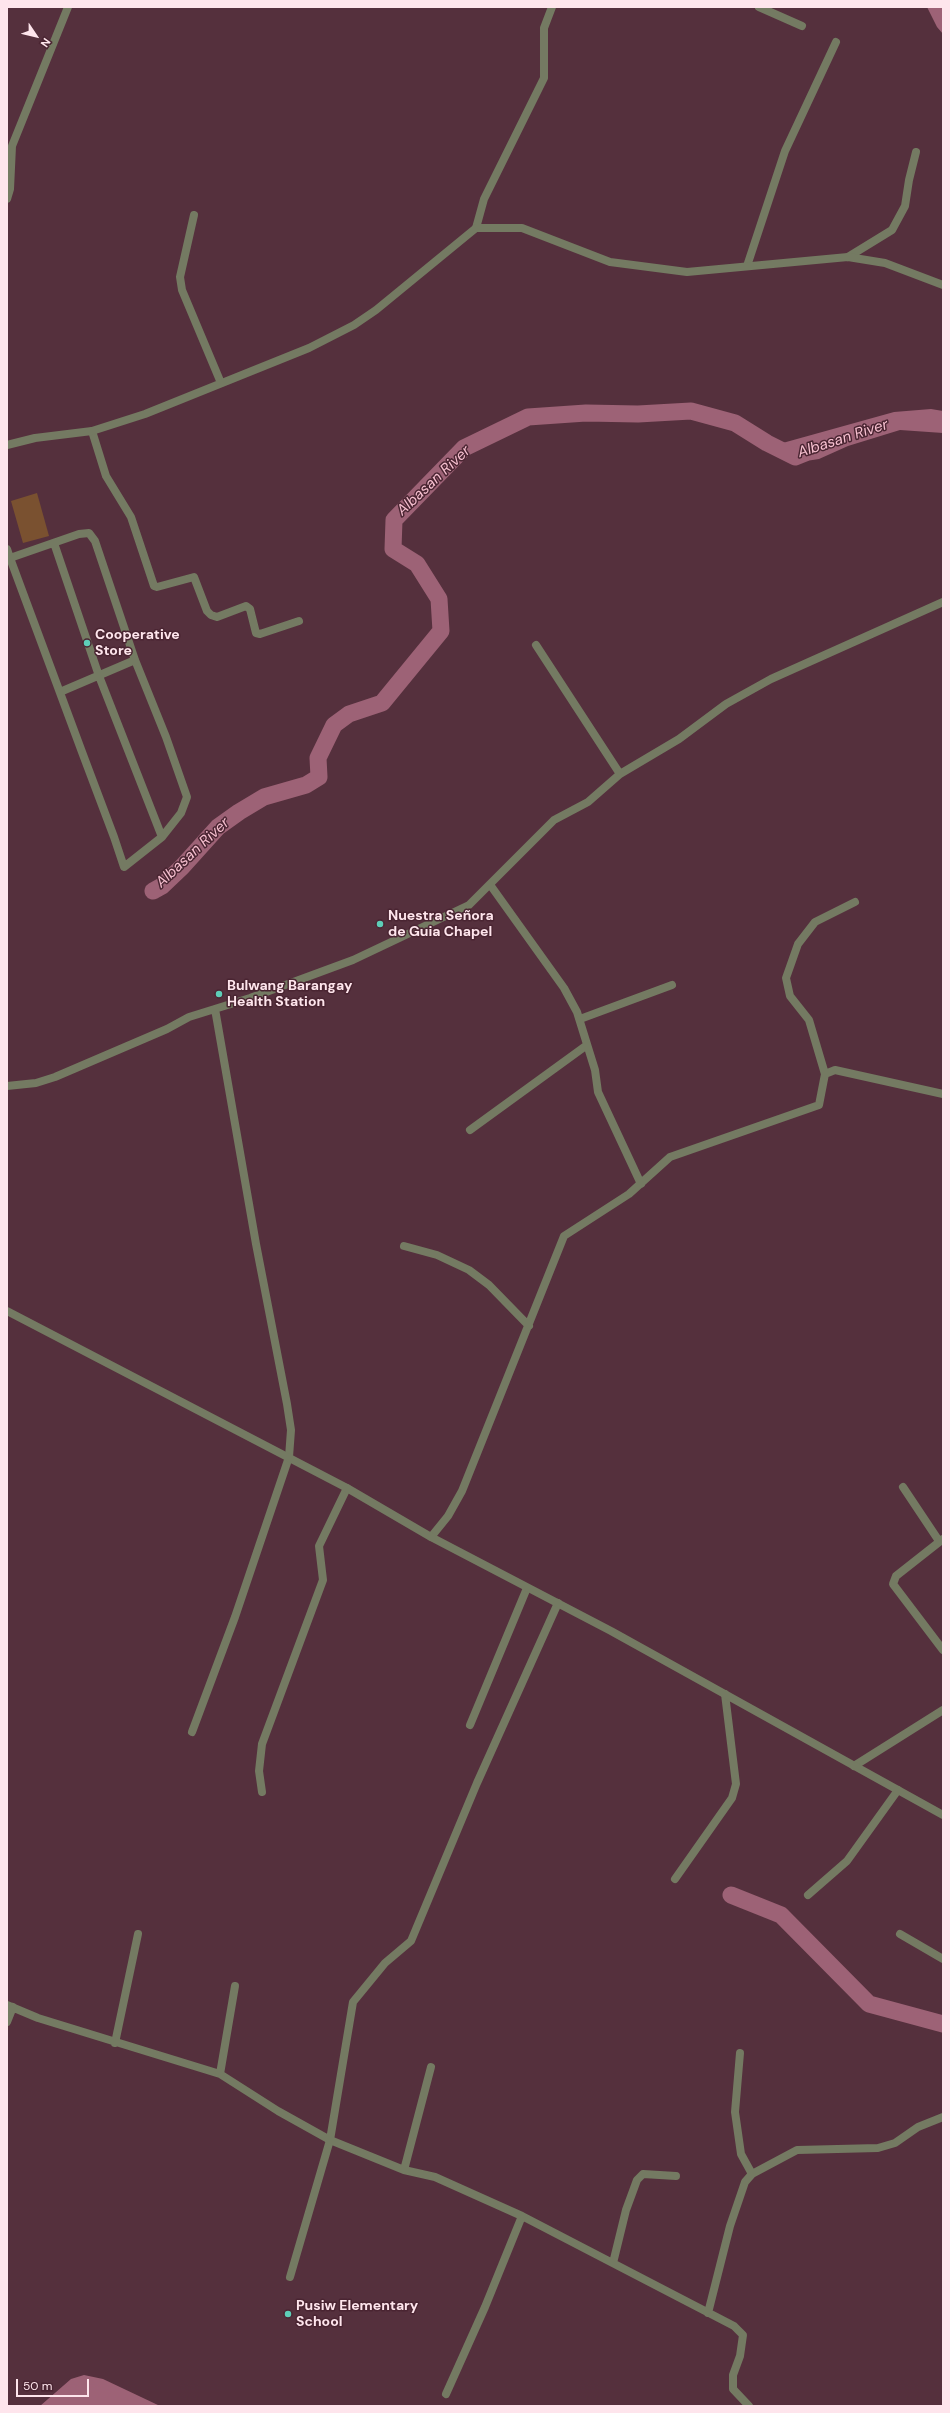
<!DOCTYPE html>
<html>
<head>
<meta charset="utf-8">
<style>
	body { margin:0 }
	#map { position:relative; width:950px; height:2413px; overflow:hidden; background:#55303d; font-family:"DM Sans",sans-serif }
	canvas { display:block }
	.frame { position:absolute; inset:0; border:8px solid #fee5ec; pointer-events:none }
	.north { position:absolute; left:16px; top:16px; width:40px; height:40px; -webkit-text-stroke:3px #4a2532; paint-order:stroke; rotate:125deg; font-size:11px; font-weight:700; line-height:16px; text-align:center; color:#fee5ec }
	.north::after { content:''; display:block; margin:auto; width:14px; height:18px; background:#fee5ec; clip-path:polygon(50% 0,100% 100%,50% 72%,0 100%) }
	.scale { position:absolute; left:16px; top:2379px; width:73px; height:18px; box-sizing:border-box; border:2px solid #fee5ec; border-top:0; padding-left:5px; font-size:12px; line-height:14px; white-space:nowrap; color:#fee5ec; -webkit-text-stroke:3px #4a2532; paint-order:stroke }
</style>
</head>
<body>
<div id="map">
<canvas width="950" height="2413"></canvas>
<div class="frame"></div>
<div class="north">N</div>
<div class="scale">50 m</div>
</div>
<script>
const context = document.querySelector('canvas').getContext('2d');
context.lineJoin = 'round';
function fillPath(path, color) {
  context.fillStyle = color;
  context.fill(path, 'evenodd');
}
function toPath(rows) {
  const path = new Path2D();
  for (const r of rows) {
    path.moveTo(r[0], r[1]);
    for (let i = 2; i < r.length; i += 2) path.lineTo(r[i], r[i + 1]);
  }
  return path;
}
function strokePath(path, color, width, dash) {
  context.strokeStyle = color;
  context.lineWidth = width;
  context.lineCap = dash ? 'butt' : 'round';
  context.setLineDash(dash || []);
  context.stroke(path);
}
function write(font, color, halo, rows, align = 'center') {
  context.font = font + ' "DM Sans",sans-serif';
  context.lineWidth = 3;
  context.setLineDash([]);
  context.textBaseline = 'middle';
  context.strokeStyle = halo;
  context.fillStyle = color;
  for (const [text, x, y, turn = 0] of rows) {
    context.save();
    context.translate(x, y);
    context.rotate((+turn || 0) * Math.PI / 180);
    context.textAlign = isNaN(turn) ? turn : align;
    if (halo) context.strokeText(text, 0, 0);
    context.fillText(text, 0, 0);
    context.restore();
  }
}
fillPath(toPath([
	[37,493,49,536,23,543,11,501]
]), '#7a5130');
fillPath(toPath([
	[927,7,943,7,943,34,937,27],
	[931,409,943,411,943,433,900,430,848,446,819,459,793,463,779,444,894,412],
	[84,2375,103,2379,160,2406,40,2406,71,2379]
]), '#9d6276');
strokePath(toPath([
	[153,891,162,886,182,867,218,827,239,812,264,797,306,785,319,777,318,758,334,725,349,714,382,703,441,631,439,599,417,564,393,549,394,520,464,448,528,417,586,413,638,414,691,411,735,423,767,443,795,457,805,453],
	[731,1895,781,1915,869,2004,943,2024]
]), '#9d6276', 17);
strokePath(toPath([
	[759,7,802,26],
	[7,199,10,189,12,146,68,7],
	[194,215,180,277,182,290,221,383],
	[476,228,484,199,544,78,544,28,552,7],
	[848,257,892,230,905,206,909,180,916,152],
	[747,266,785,151,836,42],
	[92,431,106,476,131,517,154,586,157,587,194,577,207,611,211,615,217,617,246,606,250,609,256,633,260,634,299,621],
	[54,543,99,676,162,837],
	[7,549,10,558,82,752,114,837,124,867,162,837,181,813,187,797,166,737,135,660,95,541,89,533,79,534,10,558],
	[536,645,620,774],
	[60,692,135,660],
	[491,886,564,988,577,1012,595,1070,598,1092,641,1184],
	[580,1019,672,985],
	[825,1074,809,1020,790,996,786,978,798,944,815,922,855,902],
	[7,1086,36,1083,55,1077,167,1029,189,1017,250,998,353,960,469,905,554,820,588,802,620,774,679,739,726,704,771,679,943,602],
	[470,1130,587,1045],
	[404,1246,437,1255,469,1270,489,1285,529,1326],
	[903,1487,939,1541],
	[431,1537,448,1516,462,1491,564,1236,629,1194,670,1157,819,1105,825,1074,835,1070,943,1094],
	[943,1539,896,1576,893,1584,943,1650],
	[470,1725,527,1588],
	[192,1732,235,1617,289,1457,291,1430,287,1404,256,1244,215,1009],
	[854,1766,943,1710],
	[262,1792,259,1771,262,1744,323,1580,319,1546,347,1488],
	[675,1879,732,1798,736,1784,725,1694],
	[808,1895,847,1861,898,1790],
	[900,1934,943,1959],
	[7,2005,38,2018,220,2074,278,2111,330,2140,404,2170,435,2177,522,2216,734,2326,743,2335,740,2356,733,2375,733,2389,749,2406],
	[7,2022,13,2007],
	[115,2043,138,1934],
	[740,2053,735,2112,741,2154,752,2174],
	[220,2074,235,1986],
	[404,2170,431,2067],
	[613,2263,626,2210,637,2180,643,2174,676,2176],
	[290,2277,330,2140,353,2002,385,1963,411,1941,477,1783,558,1603],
	[708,2313,730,2226,745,2182,752,2174,797,2150,878,2148,895,2143,918,2127,943,2117],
	[446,2394,485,2307,522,2216]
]), '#747a62', 8);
strokePath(toPath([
	[7,445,35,438,92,431,145,414,309,348,354,325,376,310,476,228,522,228,610,262,687,272,848,257,885,263,943,285],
	[7,1311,347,1488,431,1537,611,1631,943,1815]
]), '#747a62', 8);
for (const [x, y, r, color] of [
	[87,643,4,"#5eceb8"],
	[380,924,4,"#5eceb8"],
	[219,994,4,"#5eceb8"],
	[288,2314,4,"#5eceb8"]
]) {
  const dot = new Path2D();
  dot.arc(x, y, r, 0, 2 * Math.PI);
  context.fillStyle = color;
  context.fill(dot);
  strokePath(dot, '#4a2532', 1.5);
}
write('bold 14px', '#fee5ec', '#4a2532', [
	["Cooperative",95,635],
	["Store",95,651],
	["Nuestra Señora",388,916],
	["de Guia Chapel",388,932],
	["Bulwang Barangay",227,986],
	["Health Station",227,1002],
	["Pusiw Elementary",296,2306],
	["School",296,2322]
], 'left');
write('italic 15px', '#f7c0d0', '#4a2532', [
	["Albasan River",843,439,-18],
	["Albasan River",434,481,-43],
	["Albasan River",193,853,-43]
]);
</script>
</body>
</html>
